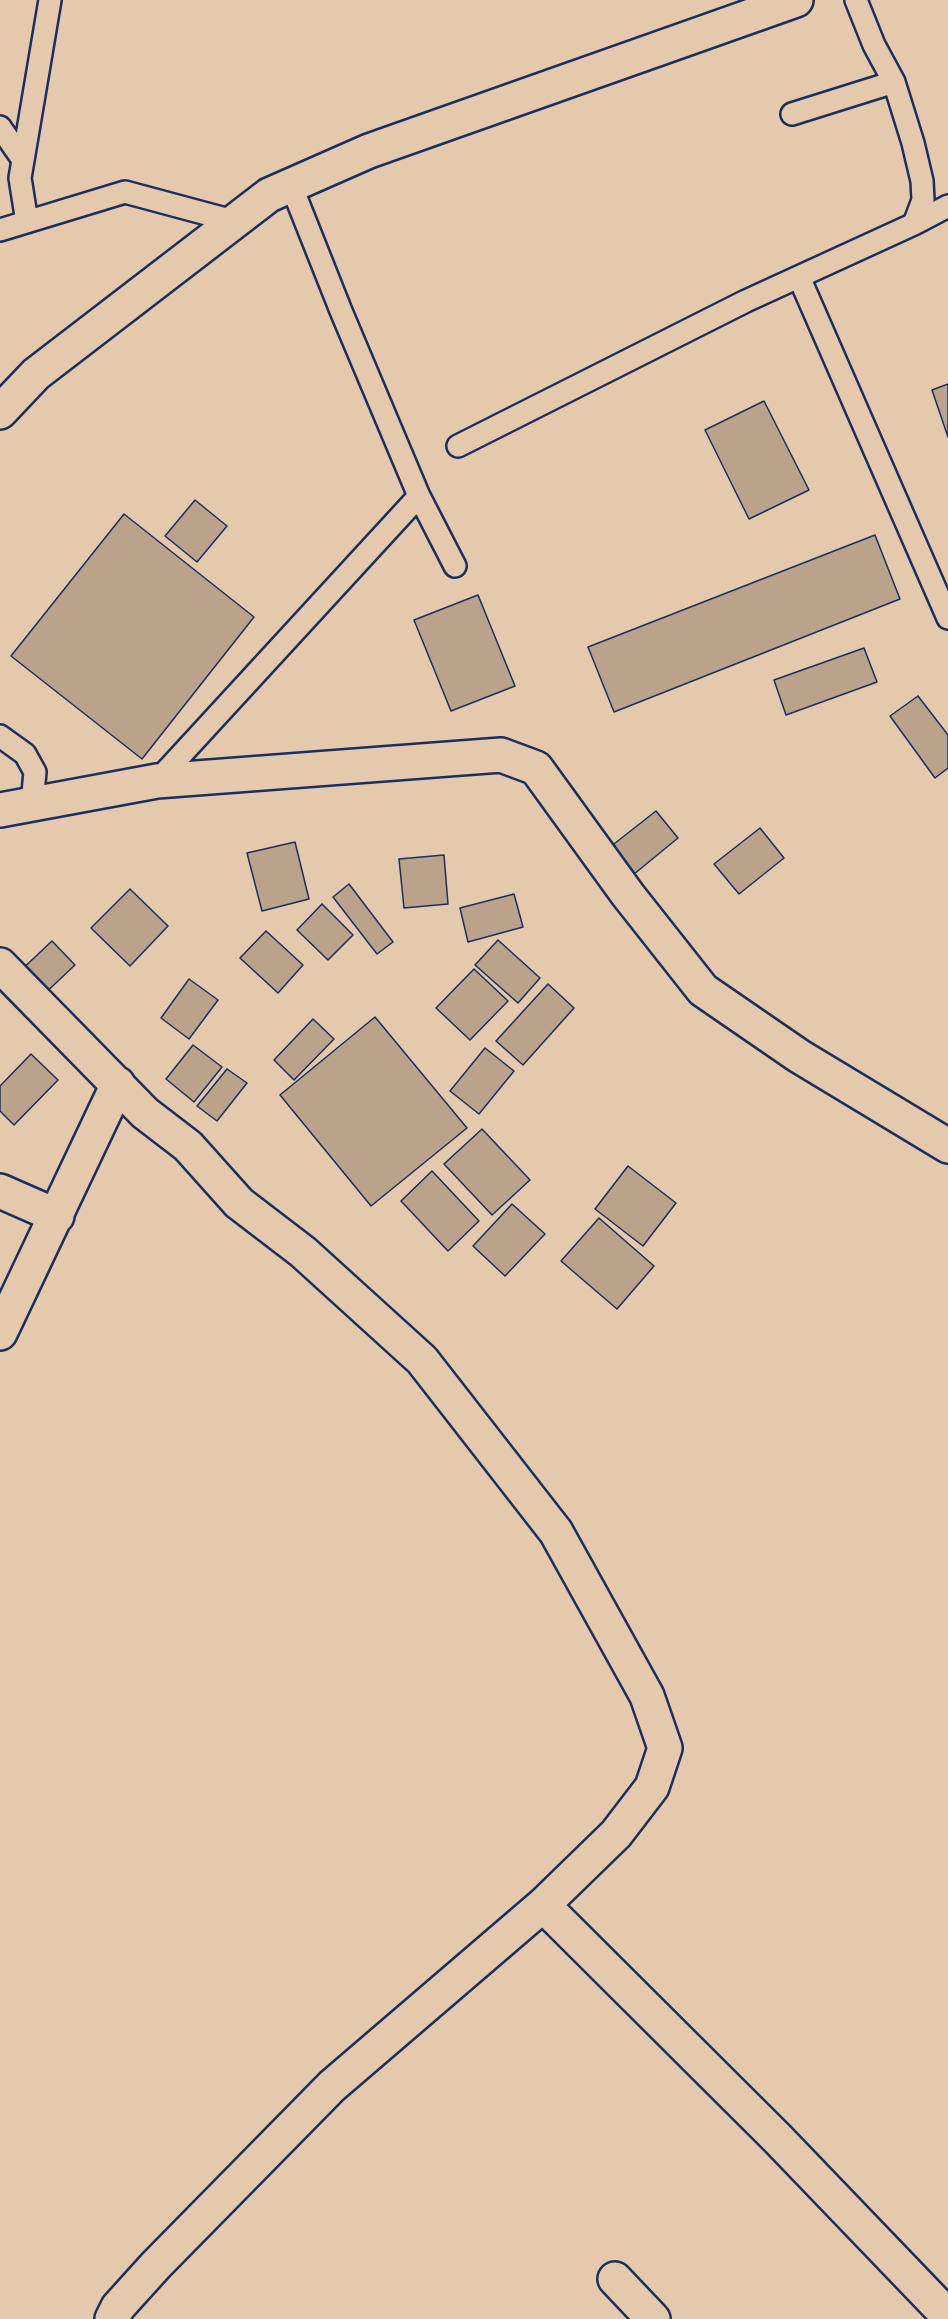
<!DOCTYPE html>
<html>
<head>
<meta charset="utf-8">
<style>
	body { margin:0 }
	canvas { display:block; background:#e5c9ac }
</style>
</head>
<body>
<canvas width="948" height="2319"></canvas>
<script>
const context = document.querySelector('canvas').getContext('2d');
context.lineJoin = 'round';
function fillPath(path, color) {
  context.fillStyle = color;
  context.fill(path, 'evenodd');
}
function toPath(rows) {
  const path = new Path2D();
  for (const r of rows) {
    path.moveTo(r[0], r[1]);
    for (let i = 2; i < r.length; i += 2) path.lineTo(r[i], r[i + 1]);
  }
  return path;
}
function strokePath(path, color, width, dash) {
  context.strokeStyle = color;
  context.lineWidth = width;
  context.lineCap = dash ? 'butt' : 'round';
  context.setLineDash(dash || []);
  context.stroke(path);
}
const building = toPath([
	[948,384,948,437,932,390,948,384],
	[764,401,809,490,749,519,705,430,764,401],
	[195,500,227,526,197,562,165,536,195,500],
	[124,514,254,617,142,759,11,656,124,514],
	[875,535,900,599,614,712,588,647,875,535],
	[478,595,515,686,451,711,414,620,478,595],
	[864,648,877,682,786,715,774,680,864,648],
	[918,696,948,735,948,768,935,778,890,716,918,696],
	[656,811,678,838,628,879,605,851,656,811],
	[760,828,784,858,739,894,714,864,760,828],
	[295,842,309,899,262,911,247,853,295,842],
	[444,855,448,904,404,908,399,859,444,855],
	[349,884,393,942,377,954,333,897,349,884],
	[130,889,168,926,130,966,91,928,130,889],
	[514,894,523,927,468,942,460,908,514,894],
	[322,904,353,935,328,960,297,930,322,904],
	[266,931,303,965,278,993,240,958,266,931],
	[498,940,540,978,518,1003,475,965,498,940],
	[52,941,75,965,40,998,17,974,52,941],
	[474,969,508,1001,470,1040,436,1008,474,969],
	[189,979,218,1000,189,1039,161,1018,189,979],
	[548,984,574,1008,523,1065,496,1041,548,984],
	[375,1017,467,1128,371,1206,280,1095,375,1017],
	[313,1019,334,1039,294,1080,274,1060,313,1019],
	[193,1045,222,1067,194,1102,166,1079,193,1045],
	[485,1048,514,1071,479,1114,450,1091,485,1048],
	[31,1054,58,1080,14,1125,0,1111,0,1086,31,1054],
	[227,1069,247,1083,217,1121,197,1106,227,1069],
	[482,1129,530,1180,492,1215,444,1164,482,1129],
	[628,1166,676,1203,643,1246,595,1209,628,1166],
	[432,1171,479,1221,448,1251,401,1201,432,1171],
	[512,1204,545,1234,505,1276,473,1246,512,1204],
	[599,1218,654,1266,617,1309,561,1261,599,1218]
]);
fillPath(building, '#bba28b');
strokePath(building, '#1b2f5e', 1.5);
const lane = toPath([
	[792,114,894,82],
	[0,127,23,160],
	[291,185,341,311,419,496,455,566],
	[27,222,20,178,50,0],
	[914,224,948,206],
	[0,230,125,192,233,221],
	[799,277,948,618],
	[458,446,746,301,914,224,923,200,922,181,913,143,894,82,874,45,856,0],
	[0,736,25,754,35,772,32,803],
	[157,781,419,496]
]);
const street = toPath([
	[0,810,157,781,501,755,536,768,628,895,703,990,799,1056,948,1146],
	[0,965,145,1113,188,1146,239,1203,303,1252,422,1360,556,1532,647,1696,665,1748,652,1787,616,1834,543,1905,332,2086,156,2265,118,2307,112,2319],
	[0,1191,57,1216],
	[0,1333,118,1084],
	[543,1905,778,2139,948,2316],
	[615,2279,653,2319]
]);
const primary = toPath([
	[0,412,36,374,269,195,369,151,796,0]
]);
strokePath(lane, '#1b2f5e', 26);
strokePath(street, '#1b2f5e', 38);
strokePath(primary, '#1b2f5e', 38);
strokePath(lane, '#e5c9ac', 21);
strokePath(street, '#e5c9ac', 33);
strokePath(primary, '#e5c9ac', 33);
</script>
</body>
</html>
